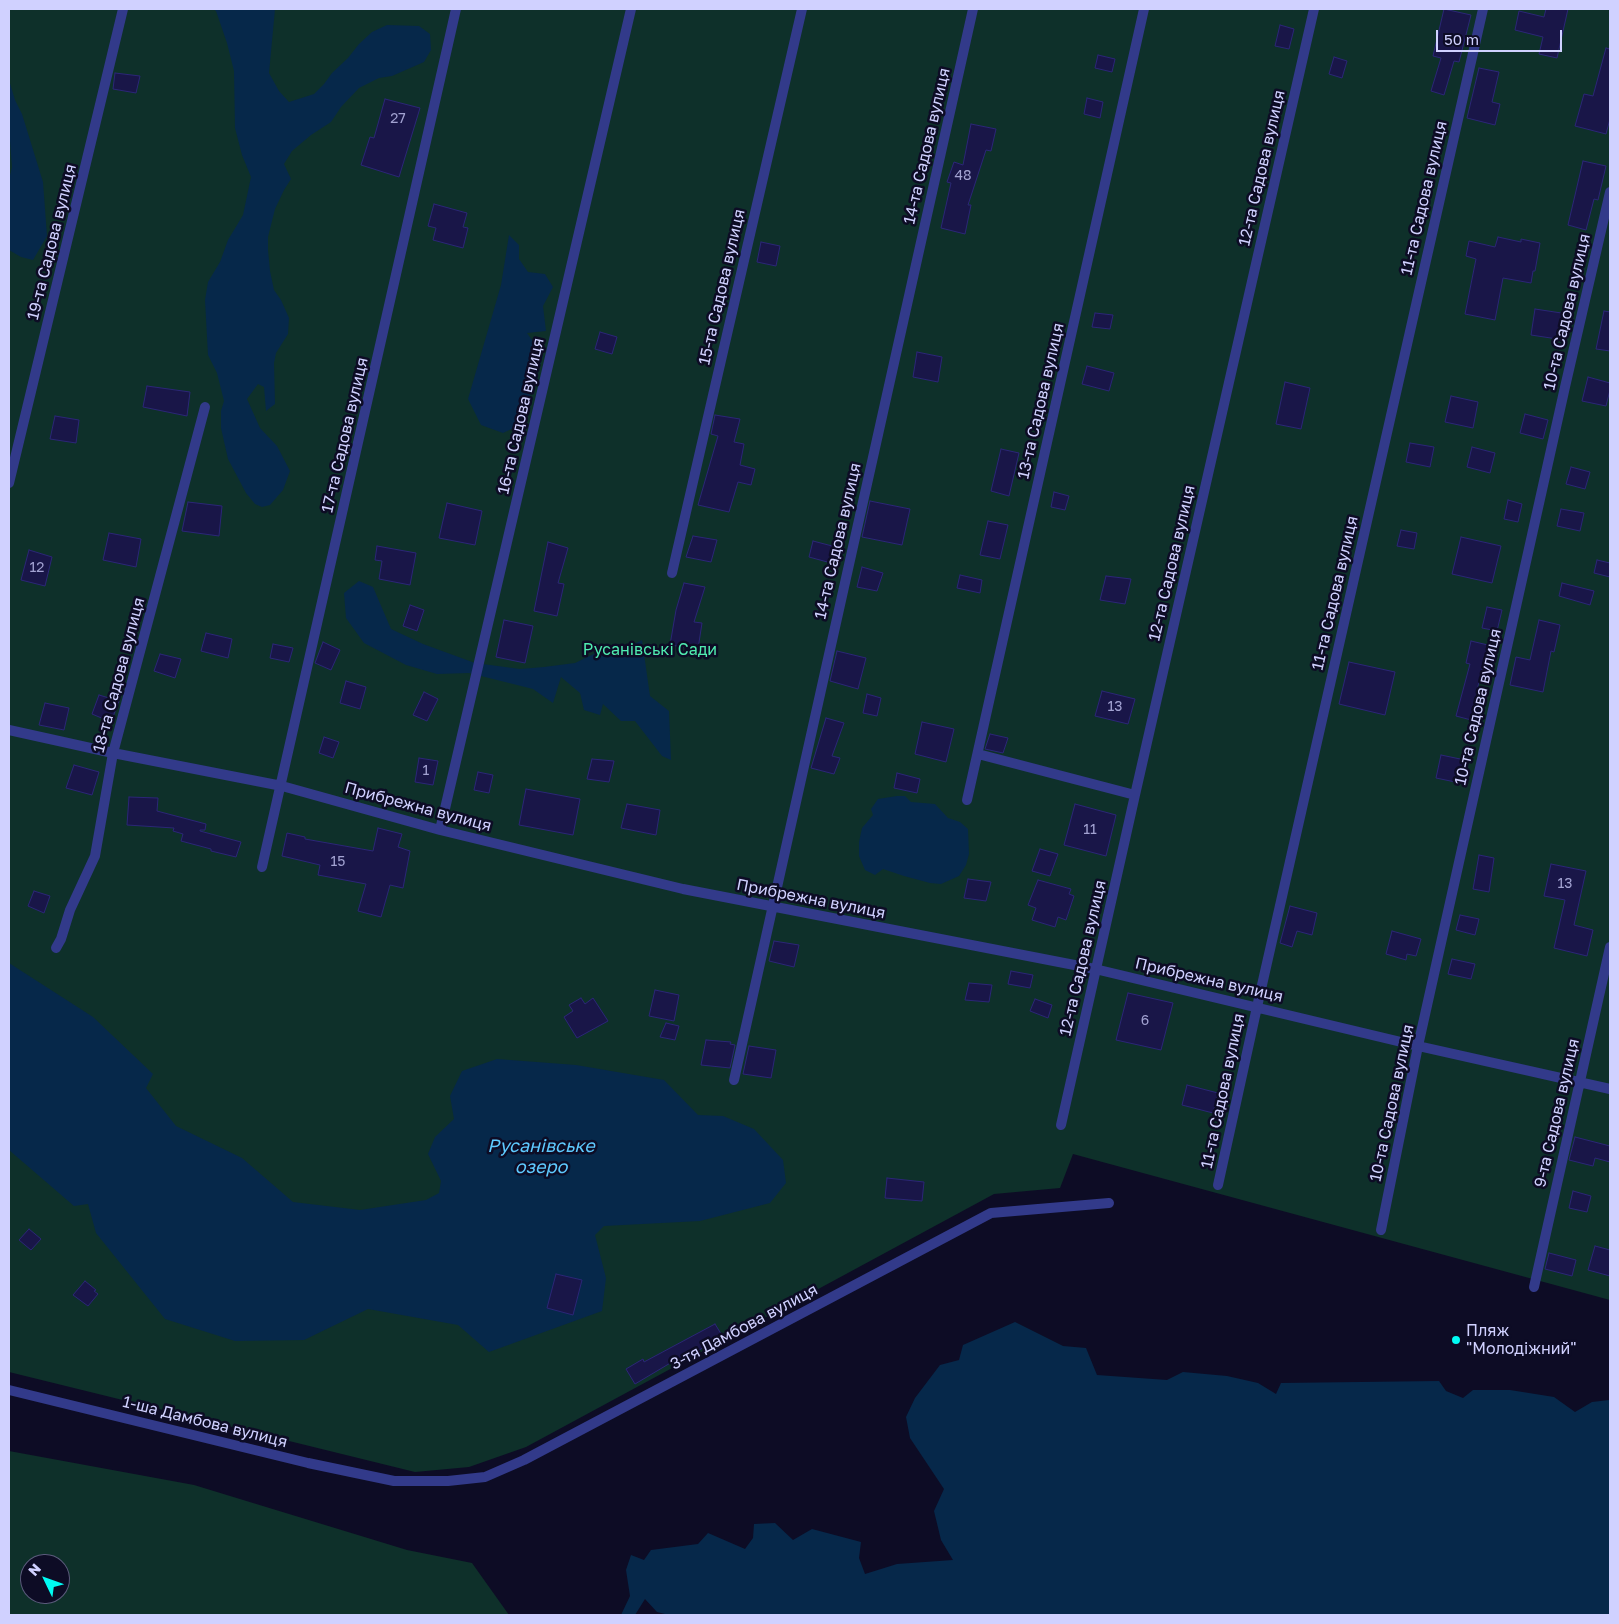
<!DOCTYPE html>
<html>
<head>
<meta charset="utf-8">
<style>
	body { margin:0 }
	#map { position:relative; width:1619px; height:1624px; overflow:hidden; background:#0d0c25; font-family:"Golos Text",sans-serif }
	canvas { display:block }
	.frame { position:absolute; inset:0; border:10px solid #d0d1ff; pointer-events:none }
	.north { position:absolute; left:20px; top:1554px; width:50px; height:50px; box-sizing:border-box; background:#0d0c25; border:1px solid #5b5b7c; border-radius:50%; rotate:312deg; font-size:14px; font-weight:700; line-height:20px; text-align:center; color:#d0d1ff }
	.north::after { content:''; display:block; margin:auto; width:18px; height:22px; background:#00fbf3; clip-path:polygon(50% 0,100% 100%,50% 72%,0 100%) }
	.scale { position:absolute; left:1436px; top:30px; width:126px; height:22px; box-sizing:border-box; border:2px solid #d0d1ff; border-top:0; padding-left:6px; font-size:15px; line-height:18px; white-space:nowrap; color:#d0d1ff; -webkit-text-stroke:4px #0d0c25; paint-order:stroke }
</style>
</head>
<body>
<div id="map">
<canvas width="1619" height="1624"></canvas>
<div class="frame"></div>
<div class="north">N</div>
<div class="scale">50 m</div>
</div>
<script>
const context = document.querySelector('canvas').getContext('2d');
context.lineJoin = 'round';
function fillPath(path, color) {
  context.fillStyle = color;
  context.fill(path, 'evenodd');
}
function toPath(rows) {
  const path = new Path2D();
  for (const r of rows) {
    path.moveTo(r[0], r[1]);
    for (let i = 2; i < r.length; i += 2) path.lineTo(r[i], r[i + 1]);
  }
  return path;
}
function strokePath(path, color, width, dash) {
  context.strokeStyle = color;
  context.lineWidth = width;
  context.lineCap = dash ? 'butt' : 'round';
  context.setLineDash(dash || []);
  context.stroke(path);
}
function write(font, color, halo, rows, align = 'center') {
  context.font = font + ' "Golos Text",sans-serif';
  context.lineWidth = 5;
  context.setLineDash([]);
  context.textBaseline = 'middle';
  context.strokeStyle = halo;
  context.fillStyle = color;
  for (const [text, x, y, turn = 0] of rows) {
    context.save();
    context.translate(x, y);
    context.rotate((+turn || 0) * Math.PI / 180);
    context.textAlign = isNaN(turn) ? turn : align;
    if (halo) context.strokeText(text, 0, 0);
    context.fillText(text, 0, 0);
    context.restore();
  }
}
fillPath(toPath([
	[9,9,1610,9,1610,1300,1073,1154,1060,1188,994,1194,526,1447,469,1467,415,1472,9,1372],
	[9,1451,194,1485,407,1550,472,1563,509,1615,9,1615],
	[30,1564,60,1564,60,1594,30,1594]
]), '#0e302a');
fillPath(toPath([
	[213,9,275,9,269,73,279,91,289,102,314,94,324,84,332,73,348,58,359,44,372,32,387,25,419,26,430,34,431,50,424,62,392,76,379,78,359,88,341,107,331,122,311,135,292,151,284,164,291,179,284,190,275,209,268,237,268,250,270,271,274,290,281,300,289,318,288,334,276,353,274,363,275,404,266,411,264,387,258,384,247,399,260,428,277,446,290,471,283,490,270,505,262,507,255,504,246,493,228,459,221,428,221,411,224,401,217,373,208,355,205,300,208,282,220,262,228,240,243,215,251,177,242,155,235,128,234,71,227,43,216,11],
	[9,80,15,100,22,114,43,182,47,236,33,260,21,257,9,250,9,180,12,167,9,128],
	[509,235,519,245,519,259,528,272,545,274,553,287,543,306,546,331,527,333,543,356,520,425,503,433,481,425,468,399,501,285],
	[359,581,373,587,391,629,423,644,475,663,520,669,544,667,575,663,602,650,625,649,642,640,650,696,669,711,671,760,662,756,635,721,621,721,603,704,600,715,584,710,580,693,561,677,553,703,533,689,469,673,437,674,406,665,364,643,346,618,344,593],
	[897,796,905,796,911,802,935,804,948,818,960,822,968,829,969,854,966,865,959,876,941,884,930,883,904,876,883,869,875,875,865,870,859,856,859,842,862,828,873,815,871,809,878,799],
	[9,963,93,1017,153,1074,146,1088,176,1126,242,1158,293,1202,360,1210,426,1200,439,1193,441,1181,428,1154,435,1137,454,1119,450,1096,462,1071,497,1059,576,1065,664,1080,698,1115,723,1116,754,1129,783,1160,786,1183,770,1203,700,1221,604,1226,595,1235,606,1278,602,1311,489,1352,458,1325,368,1309,304,1340,235,1341,165,1319,96,1233,88,1204,74,1206,9,1150],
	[1015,1322,1063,1346,1086,1348,1097,1375,1167,1380,1183,1372,1227,1376,1258,1383,1276,1394,1281,1383,1439,1381,1446,1391,1463,1398,1473,1390,1510,1390,1554,1397,1575,1412,1592,1402,1609,1400,1610,1615,669,1615,657,1612,645,1599,635,1615,621,1615,630,1596,626,1570,631,1555,644,1560,651,1550,698,1544,708,1533,745,1549,753,1538,754,1524,775,1523,793,1540,812,1529,861,1542,859,1558,865,1574,897,1564,953,1560,941,1540,934,1511,944,1489,910,1438,906,1417,915,1398,940,1365,959,1360,963,1345]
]), '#06284a');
const building = toPath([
	[1444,9,1471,15,1459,62,1454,61,1444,95,1431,91,1441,58,1433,56,1444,9],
	[1546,9,1568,9,1557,58,1539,54,1543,37,1515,30,1519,11,1544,17,1546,9],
	[1280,25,1294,29,1289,49,1275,46,1280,25],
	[1606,48,1610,49,1610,119,1606,134,1575,126,1584,94,1593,96,1606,48],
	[1098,55,1115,59,1112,72,1095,68,1098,55],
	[1334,57,1347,61,1342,78,1329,74,1334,57],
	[1479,68,1499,72,1492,102,1500,104,1495,125,1467,118,1479,68],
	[115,73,140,76,136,93,113,89,115,73],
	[1087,98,1103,102,1100,118,1084,114,1087,98],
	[385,99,420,108,399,177,361,165,370,137,374,138,385,99],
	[971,124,996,129,991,151,986,150,968,205,971,205,965,234,941,228,951,183,947,182,954,162,963,165,971,124],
	[1583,161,1606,166,1598,200,1594,199,1586,230,1568,225,1583,161],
	[434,204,467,213,463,227,468,228,463,248,433,240,436,228,428,226,434,204],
	[1498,237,1521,242,1521,239,1540,243,1535,271,1533,271,1531,283,1503,278,1495,320,1465,314,1476,259,1466,256,1469,241,1495,247,1498,237],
	[761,242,780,246,776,266,757,262,761,242],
	[1535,309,1568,314,1564,340,1531,335,1535,309],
	[1604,311,1610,312,1610,351,1596,349,1604,311],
	[1095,313,1113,315,1110,329,1092,327,1095,313],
	[600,332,617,337,612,354,595,349,600,332],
	[917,352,942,357,938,382,913,377,917,352],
	[1087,366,1114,373,1109,391,1082,384,1087,366],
	[1588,377,1610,383,1610,390,1606,406,1582,401,1588,377],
	[1285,382,1310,388,1301,429,1276,424,1285,382],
	[147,386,190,392,187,416,143,407,147,386],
	[1451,396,1478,402,1473,428,1445,422,1451,396],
	[1525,414,1548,420,1543,439,1520,433,1525,414],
	[715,415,740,419,734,442,744,444,740,465,755,469,751,485,738,482,729,512,698,505,718,436,711,434,715,415],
	[55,416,79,420,76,443,50,439,55,416],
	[1410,443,1434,447,1430,467,1406,462,1410,443],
	[1472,447,1495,453,1490,473,1467,467,1472,447],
	[1001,449,1019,453,1009,496,991,491,1001,449],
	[1571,467,1590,472,1585,489,1566,484,1571,467],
	[1054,492,1069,496,1065,510,1051,507,1054,492],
	[1508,500,1522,504,1518,522,1504,519,1508,500],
	[870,501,910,509,902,545,862,537,870,501],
	[188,502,222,506,219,536,182,531,188,502],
	[447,503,482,511,475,545,439,538,447,503],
	[1561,509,1584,513,1580,531,1557,526,1561,509],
	[988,521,1008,525,1000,559,980,555,988,521],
	[1401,530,1417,533,1414,549,1397,546,1401,530],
	[109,533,141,539,136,567,103,560,109,533],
	[693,536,717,540,711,562,686,557,693,536],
	[1461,537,1501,546,1492,583,1452,574,1461,537],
	[813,541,836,547,831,563,809,557,813,541],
	[548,542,568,548,558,583,564,584,557,616,534,611,548,542],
	[377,546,416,553,410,585,379,579,382,561,375,560,377,546],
	[29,550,52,557,45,586,21,580,29,550],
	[1597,560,1610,563,1610,577,1594,573,1597,560],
	[862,567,883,573,877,591,857,587,862,567],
	[960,575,982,580,980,593,957,588,960,575],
	[1106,576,1131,579,1125,604,1100,600,1106,576],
	[684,583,705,587,694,622,702,623,698,649,670,645,676,610,684,583],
	[1562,583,1594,591,1590,605,1559,596,1562,583],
	[410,605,424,610,417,631,403,626,410,605],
	[1487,607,1502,610,1497,631,1482,628,1487,607],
	[504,620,533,626,525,663,496,657,504,620],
	[1539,620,1560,625,1554,652,1551,651,1543,692,1510,685,1516,657,1530,660,1539,620],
	[206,633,232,639,228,658,201,651,206,633],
	[1471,641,1488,645,1477,690,1483,692,1475,721,1456,716,1470,664,1466,663,1471,641],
	[323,642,340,650,331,670,315,663,323,642],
	[273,644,293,648,289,662,270,658,273,644],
	[837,651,866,658,858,689,830,681,837,651],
	[160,654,181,659,175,678,154,671,160,654],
	[1349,662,1395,672,1385,715,1339,704,1349,662],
	[346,681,366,687,360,709,340,703,346,681],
	[1102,691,1135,699,1128,724,1095,716,1102,691],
	[424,692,438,699,427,721,413,715,424,692],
	[867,694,881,698,877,716,863,713,867,694],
	[99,695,119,701,111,722,92,714,99,695],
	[45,703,69,708,64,730,39,725,45,703],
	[826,718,844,723,832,756,840,758,834,774,811,768,826,718],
	[922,722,954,729,946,762,915,754,922,722],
	[990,734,1008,738,1003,753,985,749,990,734],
	[324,737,339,742,333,758,319,753,324,737],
	[1441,755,1465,760,1460,783,1436,778,1441,755],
	[419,758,438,761,433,785,415,782,419,758],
	[592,759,614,761,609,782,587,779,592,759],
	[74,765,99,772,92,795,66,788,74,765],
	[478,772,493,775,489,793,474,790,478,772],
	[897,773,920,779,917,793,894,788,897,773],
	[526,789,580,799,573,835,519,825,526,789],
	[129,797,158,798,157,811,206,824,205,830,200,830,200,831,241,842,236,857,211,851,211,849,181,841,183,834,173,831,174,828,127,825,129,797],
	[627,804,660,810,656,835,621,828,627,804],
	[1075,804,1116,815,1106,856,1064,845,1075,804],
	[378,828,402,834,398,847,410,851,403,888,390,885,381,917,358,911,366,884,318,875,320,865,282,856,287,833,305,837,305,839,373,851,378,828],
	[1040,849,1058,854,1050,876,1032,871,1040,849],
	[1479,855,1494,858,1489,892,1473,889,1479,855],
	[1551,864,1586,871,1574,925,1593,930,1587,956,1554,948,1565,900,1544,896,1551,864],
	[968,879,991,882,986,901,964,898,968,879],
	[1038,880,1071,889,1069,894,1074,896,1066,920,1058,917,1055,927,1032,920,1036,908,1028,905,1038,880],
	[34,891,50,896,44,913,28,906,34,891],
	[1290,906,1317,913,1312,935,1297,931,1292,947,1280,943,1290,906],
	[1460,915,1479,919,1475,935,1456,930,1460,915],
	[1392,931,1421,939,1416,956,1407,954,1406,960,1386,954,1392,931],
	[774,941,799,945,794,967,769,961,774,941],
	[1452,959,1475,964,1471,979,1448,974,1452,959],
	[1011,971,1033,975,1030,988,1008,984,1011,971],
	[969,983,992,985,989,1002,965,1000,969,983],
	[655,990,679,995,674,1021,649,1016,655,990],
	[1128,993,1173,1003,1161,1050,1116,1040,1128,993],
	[581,998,585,1004,593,998,608,1021,577,1038,564,1017,573,1011,569,1005,581,998],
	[1035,999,1052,1005,1048,1018,1030,1011,1035,999],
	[666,1023,679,1026,675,1040,660,1037,666,1023],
	[706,1040,731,1042,730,1044,735,1045,730,1068,701,1065,706,1040],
	[749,1046,776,1050,771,1078,743,1074,749,1046],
	[1187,1085,1218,1093,1213,1113,1182,1105,1187,1085],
	[1575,1137,1610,1146,1610,1162,1595,1158,1593,1166,1569,1160,1575,1137],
	[887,1178,924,1182,922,1201,885,1198,887,1178],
	[1573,1191,1591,1196,1587,1212,1569,1208,1573,1191],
	[29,1229,41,1239,31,1250,19,1240,29,1229],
	[1595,1246,1610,1250,1610,1276,1588,1270,1595,1246],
	[1549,1253,1576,1260,1572,1276,1545,1269,1549,1253],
	[556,1274,582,1280,573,1315,547,1308,556,1274],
	[85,1281,96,1290,94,1291,98,1294,88,1306,73,1295,85,1281],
	[715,1324,723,1337,673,1364,672,1362,635,1384,626,1369,643,1359,644,1362,715,1324]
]);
fillPath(building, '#191648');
strokePath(building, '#2b2677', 1);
strokePath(toPath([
	[9,483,123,9],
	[672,573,802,9],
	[9,730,113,753,282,786,440,830,683,889,1095,969,1418,1046,1610,1089],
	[978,754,1135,795],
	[967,800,1144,9],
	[440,830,631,9],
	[262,867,456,9],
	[56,948,61,939,70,910,95,856,113,753,205,407],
	[734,1080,973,9],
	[1061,1125,1135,795,1314,9],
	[1218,1185,1257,1007,1483,9],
	[1381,1230,1418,1046,1565,387,1610,192],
	[1534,1287,1610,947],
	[9,1390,308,1463,394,1481,448,1481,485,1477,524,1460,991,1213,1109,1203]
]), '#323a8a', 10);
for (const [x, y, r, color] of [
	[1456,1340,5,"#00fbf3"]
]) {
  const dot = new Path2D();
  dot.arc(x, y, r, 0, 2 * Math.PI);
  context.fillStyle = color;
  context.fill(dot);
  strokePath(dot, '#0d0c25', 2);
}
write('14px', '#a2a2d1', null, [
	["27",398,119],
	["48",963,176],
	["12",37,568],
	["13",1115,707],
	["1",426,771],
	["11",1090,830],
	["15",338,862],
	["13",1565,884],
	["6",1145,1021]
]);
write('16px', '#d0d1ff', '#0d0c25', [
	["14-та Садова вулиця",927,146,-77],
	["12-та Садова вулиця",1262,168,-77],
	["11-та Садова вулиця",1424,198,-77],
	["19-та Садова вулиця",52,242,-76],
	["15-та Садова вулиця",722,287,-77],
	["10-та Садова вулиця",1567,312,-77],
	["13-та Садова вулиця",1041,401,-77],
	["16-та Садова вулиця",521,416,-77],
	["17-та Садова вулиця",345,435,-77],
	["14-та Садова вулиця",838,541,-77],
	["12-та Садова вулиця",1172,563,-77],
	["11-та Садова вулиця",1335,593,-77],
	["18-та Садова вулиця",119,675,-75],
	["10-та Садова вулиця",1478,707,-77],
	["Прибрежна вулиця",418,807,15],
	["Прибрежна вулиця",811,899,11],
	["12-та Садова вулиця",1083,958,-77],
	["Прибрежна вулиця",1209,980,13],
	["11-та Садова вулиця",1223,1091,-78],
	["10-та Садова вулиця",1392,1103,-78],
	["9-та Садова вулиця",1557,1113,-77],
	["3-тя Дамбова вулиця",744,1327,-28],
	["1-ша Дамбова вулиця",205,1422,14]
]);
write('16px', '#50ecb0', '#0d0c25', [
	["Русанівські Сади",650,650]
]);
write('16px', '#d0d1ff', '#0d0c25', [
	["Пляж",1466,1331],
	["\"Молодіжний\"",1466,1349]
], 'left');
write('italic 18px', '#5ecaff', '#0d0c25', [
	["Русанівське",541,1146],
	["озеро",541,1167]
]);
</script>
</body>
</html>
